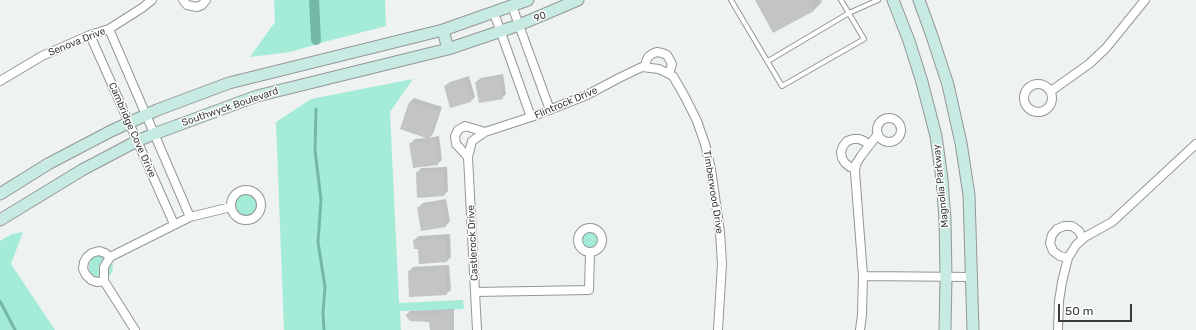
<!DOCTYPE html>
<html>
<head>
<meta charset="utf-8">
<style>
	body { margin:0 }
	#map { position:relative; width:1196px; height:330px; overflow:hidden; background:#eef2f1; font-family:Rubik,sans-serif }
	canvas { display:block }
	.scale { position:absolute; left:1058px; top:304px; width:74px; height:18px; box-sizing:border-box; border:2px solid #3a3b3b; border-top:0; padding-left:5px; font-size:12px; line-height:14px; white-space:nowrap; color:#3a3b3b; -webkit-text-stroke:3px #fff; paint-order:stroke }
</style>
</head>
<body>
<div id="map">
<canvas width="1196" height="330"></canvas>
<div class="scale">50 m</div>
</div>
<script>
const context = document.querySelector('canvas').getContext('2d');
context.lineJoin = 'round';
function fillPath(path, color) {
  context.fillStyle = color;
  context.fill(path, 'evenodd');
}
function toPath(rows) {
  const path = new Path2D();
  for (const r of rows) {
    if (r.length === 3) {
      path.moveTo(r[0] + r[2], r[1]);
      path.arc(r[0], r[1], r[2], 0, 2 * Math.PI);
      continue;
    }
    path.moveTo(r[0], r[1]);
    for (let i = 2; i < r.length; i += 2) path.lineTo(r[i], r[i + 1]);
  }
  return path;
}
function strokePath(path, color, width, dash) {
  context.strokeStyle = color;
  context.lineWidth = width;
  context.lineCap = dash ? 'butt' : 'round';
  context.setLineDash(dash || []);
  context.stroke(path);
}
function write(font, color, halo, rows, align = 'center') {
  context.font = font + ' Rubik,sans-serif';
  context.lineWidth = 3;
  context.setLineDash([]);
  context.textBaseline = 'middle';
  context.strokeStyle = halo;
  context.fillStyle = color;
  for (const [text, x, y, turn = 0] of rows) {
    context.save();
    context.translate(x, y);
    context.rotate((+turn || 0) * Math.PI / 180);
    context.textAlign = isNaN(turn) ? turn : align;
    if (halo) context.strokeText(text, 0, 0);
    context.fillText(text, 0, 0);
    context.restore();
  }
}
fillPath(toPath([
	[274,0,385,0,386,26,328,41,290,52,250,57,275,22],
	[413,79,390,112,399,303,463,300,464,309,400,311,401,330,284,330,276,122,311,99],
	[246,205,12],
	[589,238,12],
	[23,232,11,264,55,330,0,330,0,241,12,234],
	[101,267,12]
]), '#a4ebd8');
fillPath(toPath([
	[757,0,821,0,822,2,813,11],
	[503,74,506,94,502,98,476,82,481,78],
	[469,76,475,97,471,101,451,107,445,86,450,82],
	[414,98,442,107,433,134,429,138,439,136,442,160,437,164,410,144,415,139,427,138,401,129,410,102],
	[447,167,448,191,444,195,417,173,421,168],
	[446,199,450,221,446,226,418,208,423,203],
	[450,234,451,257,447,261,414,240,419,236],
	[449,265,451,290,446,294,409,271,413,267],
	[454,309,454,330,431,330,430,321,406,315,410,311]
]), '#0003');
strokePath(toPath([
	[316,109,315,150,321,200,318,242,325,287,323,313,324,330],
	[0,301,15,330]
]), '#74b9a7', 3);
strokePath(toPath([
	[314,0,316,40]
]), '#74b9a7', 10);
fillPath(toPath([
	[755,0,808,0,814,11,773,33],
	[499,77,503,99,479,103,475,82],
	[465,80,471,102,450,108,444,86],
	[409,102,438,111,429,139,400,129],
	[435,140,438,165,413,168,409,143],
	[443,171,444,196,417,198,416,172],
	[442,203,446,227,421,231,417,207],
	[445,238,447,262,419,264,418,249,414,249,413,240],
	[445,269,447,295,409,297,408,271],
	[450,313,450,330,430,330,429,322,410,321,405,315]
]), '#c2c5c4');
const lane = toPath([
	[731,0,782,86,864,39,841,0],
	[768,61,849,13,878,0]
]);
const street = toPath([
	[183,0,187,5,197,7,202,5,206,0],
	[512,6,550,110],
	[494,13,531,117],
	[109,29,190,217],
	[90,35,174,224],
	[646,67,646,62,648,57,652,54,657,52,662,53,667,55,672,64,669,74],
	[0,81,42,56,90,35,109,29,142,8,152,0],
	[1038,98,14],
	[1051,91,1089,64,1106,48,1145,0],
	[889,130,12],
	[468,157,456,144,455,136,458,130,465,126,485,132],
	[855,168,850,167,845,163,842,158,841,152,843,146,847,141,853,139,859,139,864,141,869,145],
	[246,205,15],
	[590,240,12],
	[1068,258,1060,256,1053,251,1050,243,1052,235,1057,229,1064,226,1072,226,1079,231,1083,239],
	[863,276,971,277],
	[104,281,97,282,91,280,86,275,83,269,84,262,87,257,92,253,99,251,105,253,110,257],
	[475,292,589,290,590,253],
	[135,330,104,281,104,267,110,257,190,217,231,207],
	[477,330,468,157,472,141,485,132,531,117,587,95,619,78,642,67,659,69,673,76,685,97,697,121,705,144,711,169,720,232,722,264,718,330],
	[860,330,862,315,863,276,855,172,856,164,861,156,878,134],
	[1058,330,1059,301,1062,282,1068,258,1076,245,1085,237,1112,222,1196,144]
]);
const secondary = toPath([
	[893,0,909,41,922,82,936,136,942,179,945,220,946,277,945,330],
	[919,0,932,36,948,85,961,143,969,195,973,330],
	[443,30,448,49],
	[0,194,48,164,111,131,157,110,229,83,443,30,528,0],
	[0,220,82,170,137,141,154,134,257,96,448,49,519,25,578,0]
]);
strokePath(lane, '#949796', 6);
strokePath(street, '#949796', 10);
strokePath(secondary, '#949796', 13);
strokePath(lane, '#fff', 4);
strokePath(street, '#fff', 8);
strokePath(secondary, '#c7eae2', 11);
write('10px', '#3a3b3b', '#fff', [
	["90",540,17,-22],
	["Senova Drive",77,42,-22],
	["Flintrock Drive",566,103,-23],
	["Southwyck Boulevard",230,107,-19],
	["Cambridge Cove Drive",132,130,66],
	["Magnolia Parkway",941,186,-96],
	["Timberwood Drive",713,192,81],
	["Castlerock Drive",473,243,-93]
]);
</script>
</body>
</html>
